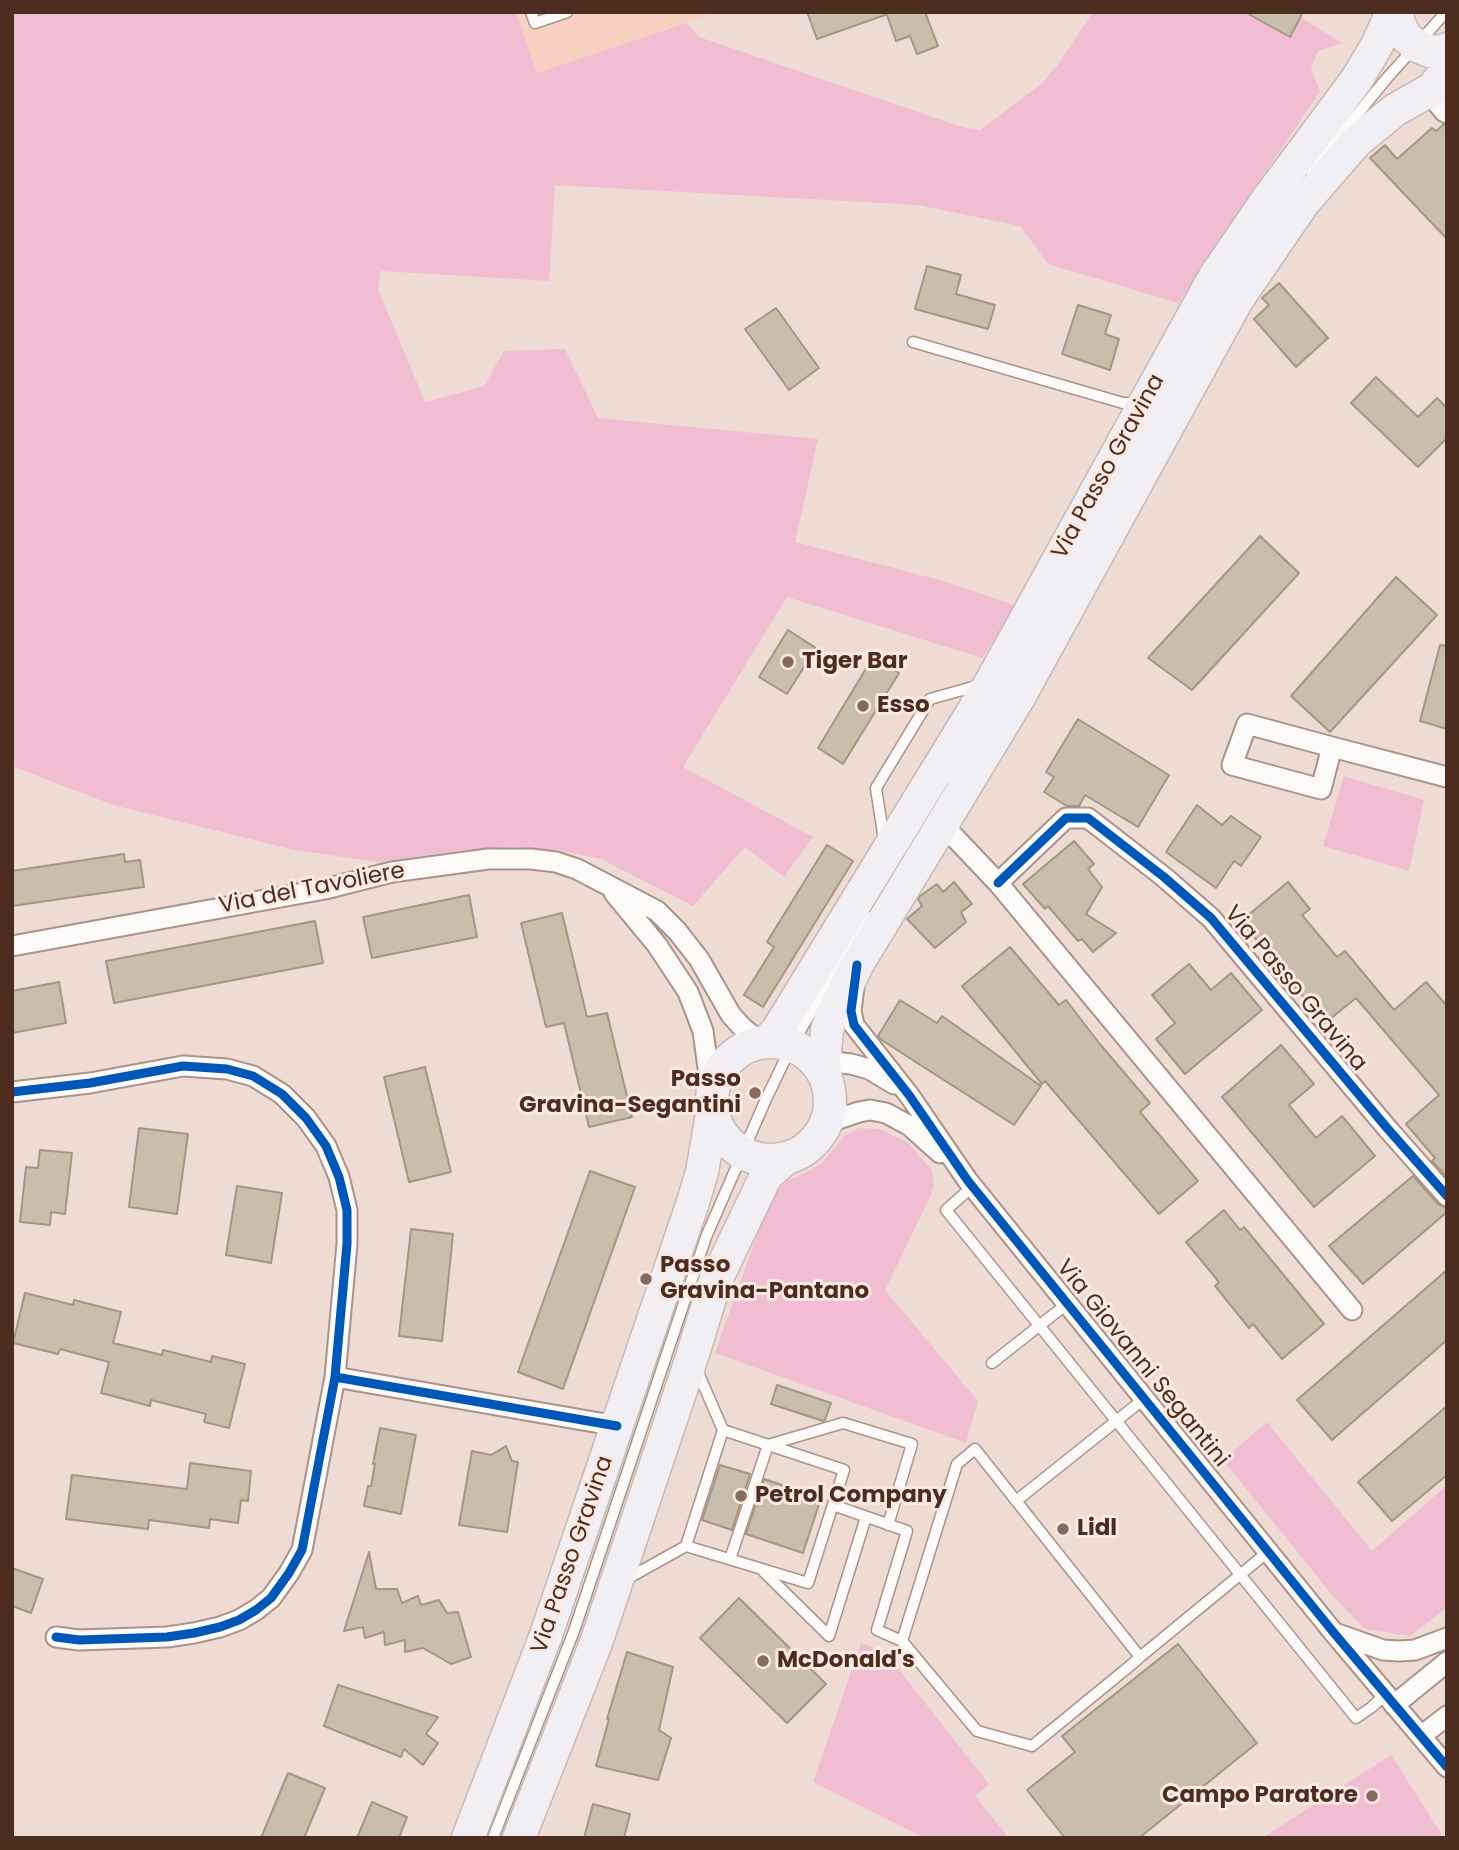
<!DOCTYPE html>
<html>
<head>
<meta charset="utf-8">
<style>
	body { margin:0 }
	#map { position:relative; width:1459px; height:1850px; overflow:hidden; background:#eedcd4; font-family:Poppins,sans-serif }
	canvas { display:block }
	.frame { position:absolute; inset:0; border:14px solid #4c2d1f; pointer-events:none }
</style>
</head>
<body>
<div id="map">
<canvas width="1459" height="1850"></canvas>
<div class="frame"></div>
</div>
<script>
const context = document.querySelector('canvas').getContext('2d');
context.lineJoin = 'round';
function fillPath(path, color) {
  context.fillStyle = color;
  context.fill(path, 'evenodd');
}
function toPath(rows) {
  const path = new Path2D();
  for (const r of rows) {
    if (r.length === 3) {
      path.moveTo(r[0] + r[2], r[1]);
      path.arc(r[0], r[1], r[2], 0, 2 * Math.PI);
      continue;
    }
    path.moveTo(r[0], r[1]);
    for (let i = 2; i < r.length; i += 2) path.lineTo(r[i], r[i + 1]);
  }
  return path;
}
function strokePath(path, color, width, dash) {
  context.strokeStyle = color;
  context.lineWidth = width;
  context.lineCap = dash ? 'butt' : 'round';
  context.setLineDash(dash || []);
  context.stroke(path);
}
function write(font, color, halo, rows, align = 'center') {
  context.font = font + ' Poppins,sans-serif';
  context.lineWidth = 6;
  context.setLineDash([]);
  context.textBaseline = 'middle';
  context.strokeStyle = halo;
  context.fillStyle = color;
  for (const [text, x, y, turn = 0] of rows) {
    context.save();
    context.translate(x, y);
    context.rotate((+turn || 0) * Math.PI / 180);
    context.textAlign = isNaN(turn) ? turn : align;
    if (halo) context.strokeText(text, 0, 0);
    context.fillText(text, 0, 0);
    context.restore();
  }
}
fillPath(toPath([
	[516,12,717,12,537,73]
]), '#f7d1c1');
fillPath(toPath([
	[12,12,516,12,537,73,686,23,699,37,962,127,980,130,1042,83,1057,66,1093,12,1292,12,1342,43,1318,51,1311,68,1320,91,1178,303,1048,264,1020,226,918,205,555,185,549,281,381,271,378,289,425,402,484,386,504,351,565,349,598,418,818,439,795,542,947,582,1017,606,982,658,787,597,683,767,813,837,784,877,745,847,693,906,601,859,563,851,514,847,459,851,377,862,290,849,113,805,12,766],
	[1344,776,1424,800,1409,871,1323,846],
	[859,1128,879,1129,907,1142,932,1170,934,1184,931,1195,885,1290,978,1401,966,1443,715,1353,770,1198,787,1181,805,1173,822,1163,844,1136],
	[1267,1422,1372,1551,1447,1485,1447,1607,1410,1636,1365,1629,1332,1595,1223,1460],
	[861,1643,885,1652,989,1784,975,1796,1009,1838,924,1838,813,1782],
	[1391,1755,1444,1838,1262,1838]
]), '#f1bdd3');
const building = toPath([
	[807,12,884,12,885,15,817,39,807,12],
	[886,12,925,12,938,46,917,54,910,36,896,41,886,12],
	[1245,12,1303,12,1290,37,1245,12],
	[1444,124,1447,124,1447,239,1370,158,1385,145,1397,159,1432,128,1436,131,1444,124],
	[927,266,961,275,956,294,995,305,988,329,915,309,927,266],
	[1279,283,1328,338,1296,367,1254,319,1269,305,1262,298,1279,283],
	[1078,305,1111,315,1105,334,1119,339,1110,370,1062,354,1078,305],
	[776,308,819,368,789,390,745,329,776,308],
	[1376,377,1418,417,1437,398,1447,408,1447,438,1418,467,1351,403,1376,377],
	[1260,536,1299,573,1192,690,1148,658,1260,536],
	[1396,577,1437,615,1330,732,1291,696,1396,577],
	[788,630,816,648,787,694,759,677,788,630],
	[1440,645,1447,646,1447,729,1420,721,1440,645],
	[873,657,899,673,843,764,818,748,873,657],
	[1078,719,1169,775,1138,827,1085,795,1079,806,1067,806,1044,792,1054,777,1046,772,1078,719],
	[1197,805,1222,825,1231,816,1261,837,1241,866,1234,861,1216,888,1166,852,1197,805],
	[1074,841,1094,864,1088,869,1102,887,1086,914,1116,933,1093,952,1082,939,1078,941,1048,906,1045,909,1023,884,1074,841],
	[827,845,853,861,763,1007,744,995,774,947,767,942,827,845],
	[124,854,125,862,140,860,144,887,12,906,12,871,124,854],
	[954,882,972,904,961,912,966,922,935,948,907,919,922,906,918,899,920,896,937,884,943,892,954,882],
	[1288,882,1310,909,1302,915,1337,957,1345,951,1394,1010,1426,982,1447,1006,1447,1177,1432,1161,1435,1158,1406,1124,1439,1095,1356,998,1325,1023,1241,921,1288,882],
	[469,895,477,937,372,958,363,917,469,895],
	[562,913,587,1017,607,1013,632,1117,589,1127,564,1023,546,1027,521,923,562,913],
	[315,921,323,963,114,1003,106,961,315,921],
	[1010,947,1059,1005,1066,1000,1099,1043,1150,1103,1140,1112,1198,1181,1159,1214,1045,1081,1042,1084,962,986,1010,947],
	[1189,964,1211,990,1231,973,1262,1010,1185,1074,1156,1039,1175,1023,1152,995,1189,964],
	[59,982,66,1023,12,1033,12,991,59,982],
	[900,1000,937,1023,942,1016,1041,1086,1014,1125,880,1039,878,1036,900,1000],
	[1281,1045,1314,1084,1289,1105,1316,1138,1342,1116,1375,1156,1314,1207,1222,1097,1281,1045],
	[425,1067,451,1172,409,1182,384,1077,425,1067],
	[139,1128,188,1134,177,1214,129,1207,139,1128],
	[40,1150,72,1153,65,1214,51,1212,50,1225,20,1222,26,1167,38,1168,40,1150],
	[590,1171,635,1187,563,1389,518,1372,590,1171],
	[1413,1176,1438,1204,1447,1208,1447,1212,1363,1284,1329,1246,1413,1176],
	[237,1186,282,1193,271,1263,226,1255,237,1186],
	[1224,1210,1240,1230,1244,1227,1324,1324,1282,1359,1253,1324,1249,1328,1215,1286,1219,1282,1186,1242,1224,1210],
	[411,1229,453,1234,442,1341,399,1336,411,1229],
	[1447,1270,1447,1340,1332,1440,1297,1400,1447,1270],
	[25,1293,73,1305,74,1300,121,1312,113,1343,162,1355,163,1350,211,1362,212,1356,245,1364,229,1428,204,1422,206,1414,151,1400,150,1406,101,1393,109,1362,60,1349,58,1354,13,1343,25,1293],
	[777,1385,831,1403,825,1420,823,1421,771,1404,777,1385],
	[1447,1406,1447,1475,1392,1521,1358,1482,1447,1406],
	[380,1428,416,1435,401,1514,364,1506,368,1486,371,1486,375,1464,373,1464,380,1428],
	[506,1446,512,1461,518,1462,507,1532,459,1525,472,1451,491,1455,506,1446],
	[190,1463,251,1471,248,1501,241,1500,238,1523,210,1519,209,1528,149,1520,148,1529,66,1519,72,1475,187,1489,190,1463],
	[720,1465,750,1474,732,1530,702,1520,720,1465],
	[764,1479,821,1498,803,1553,746,1534,764,1479],
	[369,1552,376,1589,397,1589,402,1603,418,1596,421,1605,439,1600,447,1613,458,1612,471,1657,451,1664,423,1648,405,1652,405,1640,385,1645,384,1632,365,1638,363,1627,344,1631,369,1552],
	[12,1568,43,1579,31,1613,12,1606,12,1568],
	[739,1598,826,1684,787,1723,700,1638,739,1598],
	[1178,1644,1257,1743,1139,1838,1065,1838,1027,1790,1075,1752,1062,1736,1178,1644],
	[627,1652,673,1667,659,1730,671,1738,658,1780,596,1766,609,1719,607,1719,627,1652],
	[338,1685,438,1717,426,1734,438,1743,423,1765,404,1749,401,1757,324,1726,338,1685],
	[288,1773,325,1788,304,1838,261,1838,288,1773],
	[372,1802,407,1817,399,1838,357,1838,372,1802],
	[593,1804,630,1814,624,1838,584,1838,593,1804]
]);
fillPath(building, '#c8beab');
strokePath(building, '#a19783', 2);
const lane = toPath([
	[531,12,535,23,567,12],
	[1311,171,1387,78,1446,12],
	[913,342,1123,403,1140,403],
	[951,778,1005,689,1061,588],
	[884,840,876,788,930,699,980,685],
	[973,1186,946,1210,1356,1718,1372,1707,1386,1694],
	[992,1363,1068,1303],
	[1016,1501,1145,1398],
	[833,1505,907,1531,877,1630,902,1641],
	[686,1546,808,1583,844,1470,723,1430],
	[730,1559,768,1445,843,1423,912,1444,888,1525],
	[764,1572,829,1636,866,1517],
	[625,1580,686,1546,723,1430,697,1370],
	[1140,1657,975,1449,957,1464,902,1641,977,1731,1032,1746,1131,1665,1140,1657,1269,1551],
	[493,1838,574,1631,706,1237,766,1099,792,1045,866,916]
]);
const street = toPath([
	[1332,747,1321,789,1232,765,1247,724,1332,747,1447,777],
	[942,824,998,883,1352,1310],
	[998,883,1066,818,1088,818,1164,877,1211,918,1387,1128,1447,1196],
	[614,893,657,945,688,992,703,1031,712,1098],
	[12,946,325,889,392,872,488,859,531,859,556,862,577,869,657,911,677,931,699,959,731,1015,742,1027,761,1043],
	[854,987,851,1011,854,1025,909,1095,968,1181,1334,1633,1447,1767],
	[815,1060,851,1064,869,1069,894,1084],
	[12,1092,90,1083,183,1066,227,1069,253,1076,282,1094,306,1118,326,1146,339,1177,347,1210,347,1244,335,1377,617,1426],
	[823,1130,838,1119,859,1112,870,1110,886,1113,910,1126,940,1153],
	[1335,1633,1383,1650,1399,1651,1415,1650,1447,1638],
	[56,1637,79,1640,167,1637,194,1633,220,1627,239,1620,256,1610,271,1598,289,1573,302,1550,335,1377],
	[1394,1705,1447,1662],
	[1421,1736,1447,1716]
]);
const secondary = toPath([
	[1432,89,1447,108]
]);
const primary = toPath([
	[1396,12,1400,26,1406,37,1417,46,1429,51,1442,52,1447,49],
	[771,1101,59],
	[766,1042,777,1031,991,682,1215,276,1267,200,1357,79,1377,45,1392,12],
	[825,1075,824,1061,827,1030,832,1015,857,965,1018,699,1237,300,1304,202,1357,141,1395,110,1432,89,1447,69],
	[468,1838,546,1635,693,1202,702,1172,713,1108],
	[519,1838,596,1643,692,1357,715,1282,766,1176,786,1158]
]);
strokePath(lane, '#a9938a', 13);
strokePath(street, '#a9938a', 23);
strokePath(secondary, '#a9938a', 32);
strokePath(primary, '#c7b9b3', 35);
strokePath(lane, '#fcfaf9', 10);
strokePath(street, '#fcfaf9', 19);
strokePath(secondary, '#f7f5f6', 28);
strokePath(primary, '#f1eff3', 32);
strokePath(toPath([
	[998,883,1066,818,1088,818,1164,877,1211,918,1387,1128,1447,1196],
	[857,965,851,1011,854,1025,909,1095,968,1181,1334,1633,1447,1767],
	[12,1092,90,1083,183,1066,227,1069,253,1076,282,1094,306,1118,326,1146,339,1177,347,1210,347,1244,335,1377,617,1426],
	[56,1637,79,1640,167,1637,194,1633,220,1627,239,1620,256,1610,271,1598,289,1573,302,1550,335,1377]
]), '#0057b8', 9);
for (const [x, y, r, color] of [
	[788,662,7,"#856a5e"],
	[863,706,7,"#856a5e"],
	[755,1093,7,"#856a5e"],
	[646,1279,7,"#856a5e"],
	[741,1496,7,"#856a5e"],
	[1063,1529,7,"#856a5e"],
	[763,1661,7,"#856a5e"],
	[1372,1796,7,"#856a5e"]
]) {
  const dot = new Path2D();
  dot.arc(x, y, r, 0, 2 * Math.PI);
  context.fillStyle = color;
  context.fill(dot);
  strokePath(dot, '#fae9e2', 2.5);
}
write('23px', '#4c2d1f', '#fae9e2', [
	["Via Passo Gravina",1109,467,-61],
	["Via del Tavoliere",312,889,-11],
	["Via Passo Gravina",1295,989,50],
	["Via Giovanni Segantini",1142,1364,51],
	["Via Passo Gravina",573,1555,-71]
]);
write('bold 23px', '#4c2d1f', '#fae9e2', [
	["Tiger Bar",802,662],
	["Esso",877,706],
	["Passo",741,1080,"right"],
	["Gravina-Segantini",741,1106,"right"],
	["Passo",660,1266],
	["Gravina-Pantano",660,1292],
	["Petrol Company",755,1496],
	["Lidl",1077,1529],
	["McDonald's",777,1661],
	["Campo Paratore",1358,1796,"right"]
], 'left');
</script>
</body>
</html>
